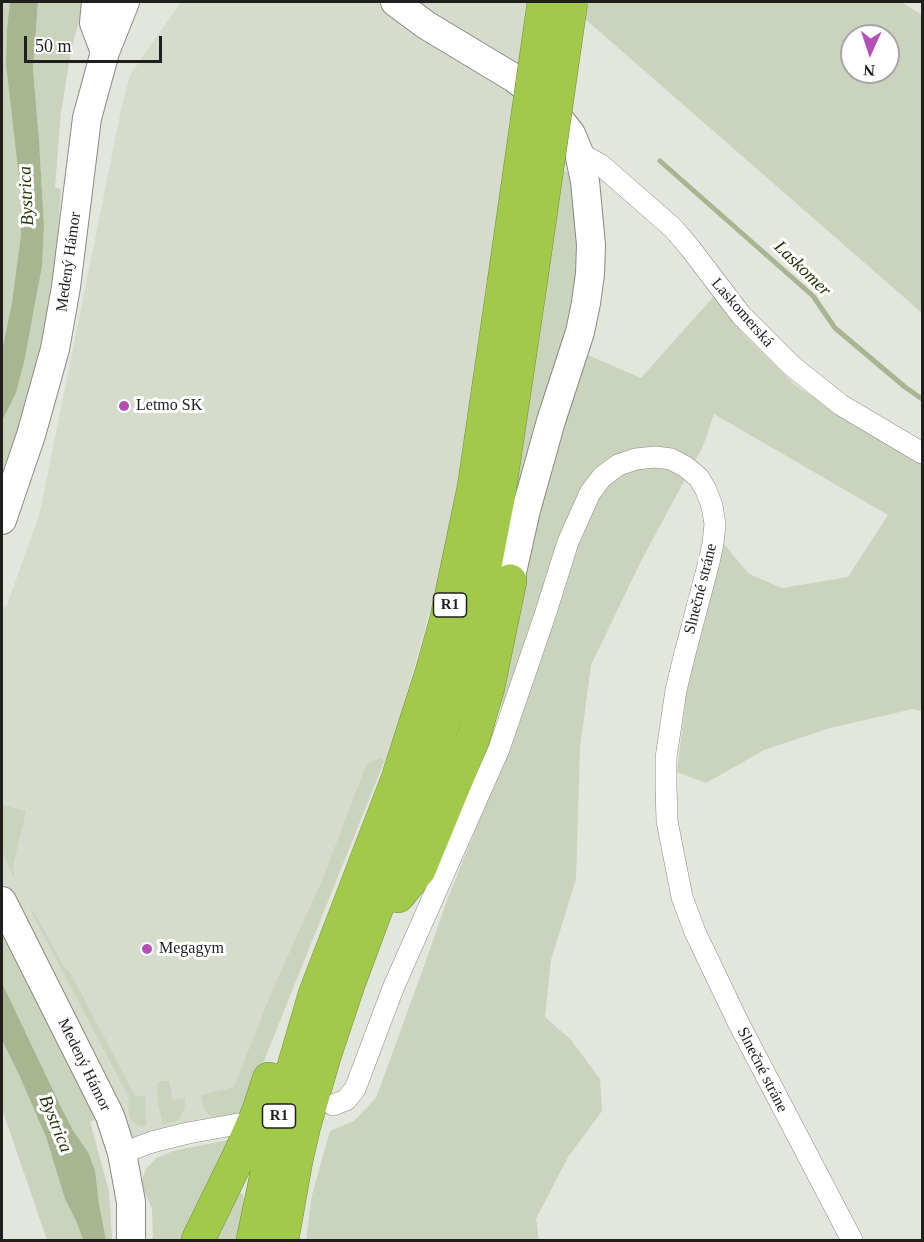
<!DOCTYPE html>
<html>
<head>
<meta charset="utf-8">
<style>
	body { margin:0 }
	#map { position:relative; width:924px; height:1242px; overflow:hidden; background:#e3e6dd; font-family:Georgia,serif }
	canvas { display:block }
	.frame { position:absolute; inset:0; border:3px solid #1f201d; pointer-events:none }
	.north { position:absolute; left:840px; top:24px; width:60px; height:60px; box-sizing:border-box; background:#fff; border:2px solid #a5a6a5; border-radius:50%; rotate:183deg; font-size:16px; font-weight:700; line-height:24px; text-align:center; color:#1f201d }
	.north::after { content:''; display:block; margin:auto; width:21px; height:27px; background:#b34fb5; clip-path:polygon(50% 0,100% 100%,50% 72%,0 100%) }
	.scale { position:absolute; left:24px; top:36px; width:138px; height:27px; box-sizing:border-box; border:3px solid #1f201d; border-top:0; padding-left:8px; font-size:18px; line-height:21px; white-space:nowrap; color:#1f201d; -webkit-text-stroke:4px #fff; paint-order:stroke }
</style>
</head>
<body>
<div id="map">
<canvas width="924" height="1242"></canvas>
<div class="frame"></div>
<div class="north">N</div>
<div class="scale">50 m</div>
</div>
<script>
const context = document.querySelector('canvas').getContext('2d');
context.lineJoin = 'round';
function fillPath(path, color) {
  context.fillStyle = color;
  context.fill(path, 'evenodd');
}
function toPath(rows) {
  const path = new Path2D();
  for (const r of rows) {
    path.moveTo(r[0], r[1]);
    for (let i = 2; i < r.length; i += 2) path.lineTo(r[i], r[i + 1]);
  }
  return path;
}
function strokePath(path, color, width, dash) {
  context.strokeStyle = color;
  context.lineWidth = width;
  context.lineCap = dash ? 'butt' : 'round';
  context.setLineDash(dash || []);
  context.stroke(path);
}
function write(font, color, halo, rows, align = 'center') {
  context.font = font + ' Georgia,serif';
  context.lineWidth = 6;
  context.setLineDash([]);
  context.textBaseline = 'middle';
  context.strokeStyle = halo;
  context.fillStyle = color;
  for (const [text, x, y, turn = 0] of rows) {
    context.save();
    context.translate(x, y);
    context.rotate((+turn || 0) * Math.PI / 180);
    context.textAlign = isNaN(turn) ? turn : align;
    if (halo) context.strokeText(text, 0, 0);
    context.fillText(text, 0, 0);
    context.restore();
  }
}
fillPath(toPath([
	[181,2,529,2,467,434,440,573,396,733,243,1113,115,1145,2,917,2,609,7,605,40,512,122,105,130,75]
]), '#d5dccc');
fillPath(toPath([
	[2,2,10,2,7,28,6,65,21,195,21,235,12,302,2,351],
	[38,2,84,2,71,51,61,112,55,187,61,189,56,256,43,345,19,432,2,471,2,421,16,393,34,311,42,267,44,226,39,140,33,69],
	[586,2,901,2,922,15,922,313,584,18],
	[852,36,888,36,888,72,852,72],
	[562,171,569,172,579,229,579,288,510,532,512,502],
	[714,296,745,336,795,385,855,425,922,462,922,711,913,709,830,728,764,750,706,783,677,772,687,690,723,543,749,574,782,588,848,577,888,515,714,414,703,446,641,561,591,665,580,748,576,879,551,960,545,1017,571,1040,600,1079,602,1111,568,1157,536,1219,539,1240,306,1240,312,1195,330,1131,354,1121,376,1098,423,969,446,903,521,717,556,611,505,703,501,707,498,708,518,589,583,353,641,378],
	[380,758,384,761,243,1113,217,1118,209,1115,204,1108,201,1095,234,1087,272,991,324,876,366,765],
	[2,805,26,811,13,867,15,879,2,852],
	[30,909,34,912,65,968,70,972,135,1096,145,1096,146,1126,140,1126,133,1122,130,1118,128,1106,129,1098],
	[2,930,98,1118,90,1122,109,1191,112,1240,106,1240,104,1232,88,1152,74,1132,62,1109,2,983],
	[2,1040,20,1077,46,1137,65,1199,77,1223,83,1240,47,1240,2,1109],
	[161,1081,169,1081,173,1100,185,1098,185,1107,178,1121,163,1124,158,1104,157,1084],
	[228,1140,211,1183,180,1240,151,1240,153,1237,152,1208,144,1191,142,1179,146,1169,156,1158,173,1151],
	[242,1193,244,1198,243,1220,239,1240,216,1240,238,1194]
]), '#cad3bb');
fillPath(toPath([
	[10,2,38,2,33,69,39,140,44,226,42,267,24,362,16,393,2,421,2,351,12,302,21,235,21,195,6,65,7,28],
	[2,983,62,1109,74,1132,88,1152,95,1171,99,1205,106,1240,83,1240,77,1223,65,1199,46,1137,20,1077,2,1040]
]), '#a7b591');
strokePath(toPath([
	[660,161,813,296,835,328,905,387,922,399]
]), '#a7b591', 5);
const street = toPath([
	[579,153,601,165,673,228,690,248,741,315,792,366,841,405,922,453],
	[333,1105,346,1100,355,1089,394,986,499,749,545,615,568,542,590,493,602,477,618,465,636,459,655,457,671,459,686,467,699,478,706,490,712,506,715,524,713,543,709,562,684,657,676,690,666,758,666,785,667,821,682,897,695,932,738,1022,852,1240],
	[122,1153,152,1142,188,1133,238,1124]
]);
const secondary = toPath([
	[96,2,94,23,105,52],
	[395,2,426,25,514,78,540,98,557,116,571,134,579,153,585,181,591,245,590,274,586,303,580,332,551,421,526,510,510,581],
	[2,520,31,435,55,349,66,287,87,118,105,52,125,2],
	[2,901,110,1116,122,1153,131,1202,131,1240]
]);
const highway = toPath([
	[398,896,419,870,473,739,488,687,510,581],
	[198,1240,239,1156,259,1110,269,1079],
	[253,1240,278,1120,315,994,398,778,431,675,446,621,474,487,504,282],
	[282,1240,296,1161,304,1126,325,1054,348,985,433,756,471,632,482,581,499,493,530,286]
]);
strokePath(street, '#878b82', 22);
strokePath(secondary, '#878b82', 30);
strokePath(highway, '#748e3a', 34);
strokePath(street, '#fff', 21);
strokePath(secondary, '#fff', 28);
strokePath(highway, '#a2ca4a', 33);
const highwayBridge = toPath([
	[504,282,544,2],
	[530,286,571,2]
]);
strokePath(highwayBridge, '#748e3a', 34, []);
strokePath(highwayBridge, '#a2ca4a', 33);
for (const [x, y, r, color] of [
	[124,406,6,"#b34fb5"],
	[147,949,6,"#b34fb5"]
]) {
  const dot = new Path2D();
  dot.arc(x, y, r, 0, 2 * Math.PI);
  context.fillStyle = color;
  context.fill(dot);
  strokePath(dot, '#fff', 2);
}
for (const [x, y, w] of [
	[450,605,33],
	[279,1116,33]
]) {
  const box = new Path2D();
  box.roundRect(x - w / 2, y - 12, w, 24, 4.5);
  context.fillStyle = '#fff';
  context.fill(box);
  strokePath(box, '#1f201d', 1.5);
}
write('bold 15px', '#1f201d', null, [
	["R1",450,605],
	["R1",279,1116]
]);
write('16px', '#1f201d', '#fff', [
	["Medený Hámor",69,262,-82],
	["Laskomerská",742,313,49],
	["Slnečné stráne",701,589,-76],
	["Medený Hámor",84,1065,64],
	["Slnečné stráne",762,1070,63]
]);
write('16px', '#1f201d', '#fff', [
	["Letmo SK",136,406],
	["Megagym",159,949]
], 'left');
write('italic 18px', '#263308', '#fff', [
	["Bystrica",27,196,-93],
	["Laskomer",802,269,44],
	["Bystrica",55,1124,68]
]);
</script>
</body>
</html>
